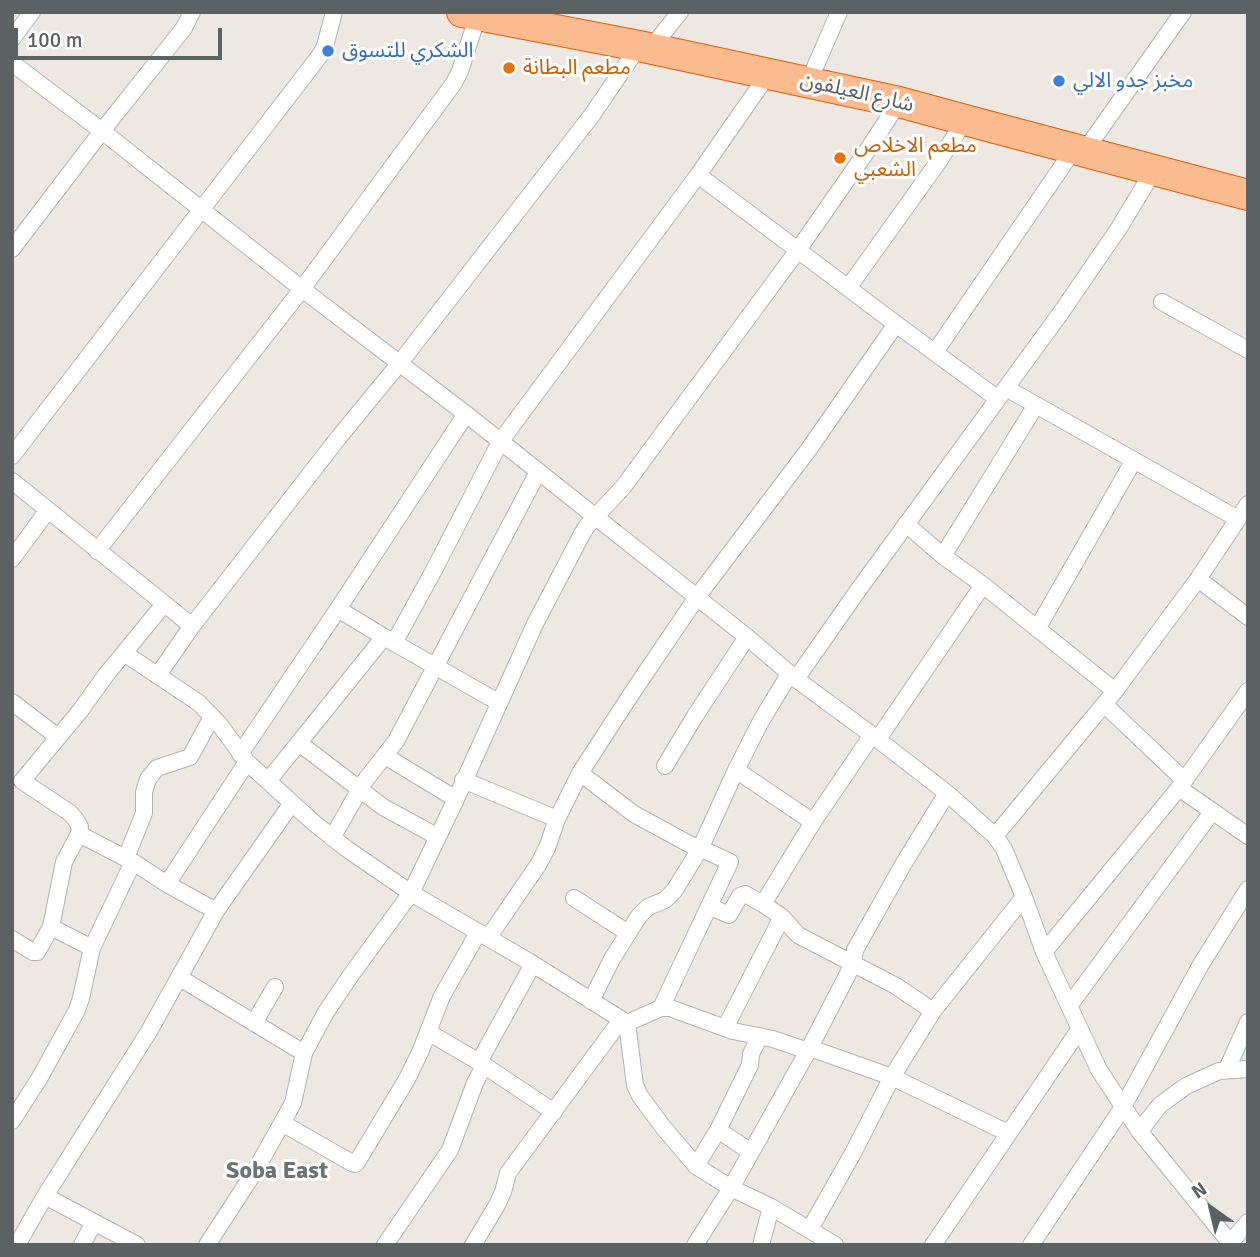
<!DOCTYPE html>
<html>
<head>
<meta charset="utf-8">
<style>
	body { margin:0 }
	#map { position:relative; width:1260px; height:1257px; overflow:hidden; background:#eee8e3; font-family:Signika,sans-serif }
	canvas { display:block }
	.frame { position:absolute; inset:0; border:14px solid #5b6264; pointer-events:none }
	.north { position:absolute; left:1176px; top:1173px; width:70px; height:70px; -webkit-text-stroke:5px #fff; paint-order:stroke; rotate:326deg; font-size:19px; font-weight:700; line-height:28px; text-align:center; color:#5b6264 }
	.north::after { content:''; display:block; margin:auto; width:24px; height:32px; background:#5b6264; clip-path:polygon(50% 0,100% 100%,50% 72%,0 100%) }
	.scale { position:absolute; left:14px; top:28px; width:208px; height:32px; box-sizing:border-box; border:4px solid #5b6264; border-top:0; padding-left:9px; font-size:21px; line-height:24px; white-space:nowrap; color:#5b6264; -webkit-text-stroke:5px #fff; paint-order:stroke }
</style>
</head>
<body>
<div id="map">
<canvas width="1260" height="1257"></canvas>
<div class="frame"></div>
<div class="north">N</div>
<div class="scale">100 m</div>
</div>
<script>
const context = document.querySelector('canvas').getContext('2d');
context.lineJoin = 'round';
function toPath(rows) {
  const path = new Path2D();
  for (const r of rows) {
    path.moveTo(r[0], r[1]);
    for (let i = 2; i < r.length; i += 2) path.lineTo(r[i], r[i + 1]);
  }
  return path;
}
function strokePath(path, color, width, dash) {
  context.strokeStyle = color;
  context.lineWidth = width;
  context.lineCap = dash ? 'butt' : 'round';
  context.setLineDash(dash || []);
  context.stroke(path);
}
function write(font, color, halo, rows, align = 'center') {
  context.font = font + ' Signika,"Noto Sans Arabic",sans-serif';
  context.lineWidth = 6;
  context.setLineDash([]);
  context.textBaseline = 'middle';
  context.strokeStyle = halo;
  context.fillStyle = color;
  for (const [text, x, y, turn = 0] of rows) {
    context.save();
    context.translate(x, y);
    context.rotate((+turn || 0) * Math.PI / 180);
    context.textAlign = isNaN(turn) ? turn : align;
    if (halo) context.strokeText(text, 0, 0);
    context.fillText(text, 0, 0);
    context.restore();
  }
}
const street = toPath([
	[12,39,32,12],
	[651,48,680,12],
	[12,63,102,131,302,289,466,414,747,637,796,679,872,735,947,793,995,836,1004,849,1024,897,1044,952,1099,1070,1140,1132,1232,1245],
	[769,73,698,175,896,324,998,399],
	[809,81,839,12],
	[1084,152,1183,12],
	[12,249,102,131,184,28,192,12],
	[848,288,939,161,965,120],
	[1162,302,1248,350],
	[935,352,1074,149],
	[1006,388,1238,519],
	[12,456,321,54,325,46,334,12],
	[12,481,192,626],
	[906,524,943,556,983,585,1115,691],
	[97,551,302,289,454,83,460,71,478,15],
	[943,556,1036,405],
	[12,559,48,510],
	[1198,579,1248,617],
	[338,609,384,637,498,702],
	[1037,629,1134,460],
	[394,643,434,570,500,442,698,175],
	[124,653,199,703,220,725,247,762,314,823,347,849,411,893,528,961,627,1023,661,1008,670,1008,733,1031,773,1039,808,1051],
	[158,675,192,626,339,437,399,364,592,115,639,46],
	[796,679,859,589,1060,314,1119,228,1154,170],
	[12,702,58,737],
	[1105,705,1184,780],
	[878,739,983,585],
	[299,743,383,807,438,837],
	[240,754,338,609,466,414],
	[385,756,456,799],
	[665,766,695,716,747,637],
	[736,770,813,822],
	[580,773,634,814,691,845,704,850,730,862,661,1008],
	[463,780,557,819],
	[268,781,384,637],
	[1179,788,1248,836],
	[995,836,1115,691,1198,579,1248,504],
	[332,838,364,782,396,741,538,472],
	[126,858,144,813,144,792,148,779,157,768,190,757,212,717],
	[133,862,167,884,216,911],
	[167,884,247,762],
	[574,898,628,933],
	[763,904,813,822,872,735],
	[709,906,729,915,740,896,745,894,763,904,782,917,798,935,896,986,933,1011],
	[51,927,92,948],
	[488,938,538,865,547,848,557,819,580,773,632,693,697,597,809,449,896,324],
	[12,939,33,952,37,952,51,927,64,862,79,834],
	[1044,952,1179,788,1248,691],
	[180,978,304,1053],
	[591,1001,612,959,639,916,648,907,665,900,674,891,700,849,736,770,761,721,790,673],
	[1069,1006,1212,812],
	[254,1023,275,987],
	[627,1023,635,1085,640,1096,663,1127,696,1166,731,1188,771,1207,835,1245],
	[725,1028,782,917],
	[428,1032,479,1062,554,1112],
	[810,1048,892,1077,1008,1133],
	[479,1062,533,964],
	[1227,1069,1248,1022],
	[12,1121,39,1079,77,1010,81,998,92,948,133,862,79,834,80,827,76,820,70,813,22,781,80,711,106,675,164,604],
	[282,1123,352,1163,355,1164,357,1162,407,1079,421,1050,442,996,478,933],
	[718,1130,751,1152],
	[1140,1132,1148,1120,1160,1105,1186,1086,1219,1071,1248,1069],
	[696,1166,718,1130,750,1065,751,1054,760,1036],
	[45,1196,137,1245],
	[810,1229,853,1153,892,1077,933,1011,1024,897],
	[1230,1243,1248,1222],
	[17,1245,45,1196,148,1033,216,911,292,803],
	[82,1245,94,1222],
	[207,1245,255,1171,287,1114,293,1103,304,1053,326,1012,351,975,411,893,456,799,535,624,582,534,587,526,624,486,798,250,867,151,899,102],
	[385,1245,450,1150,475,1083,484,1066],
	[473,1245,497,1205,503,1192,508,1173,621,1020],
	[695,1245,731,1188,808,1051,853,964,855,950,904,863,947,793],
	[761,1245,771,1207],
	[933,1245,1079,1030],
	[1031,1245,1123,1107,1200,966,1248,889]
]);
const highway = toPath([
	[462,12,639,46,899,102,965,120,1248,195]
]);
strokePath(street, '#afb4b6', 18);
strokePath(highway, '#eb5a06', 32);
strokePath(street, '#fff', 16);
strokePath(highway, '#fabc8e', 30);
for (const [x, y, r, color] of [
	[328,51,7,"#3f7fe0"],
	[509,68,7,"#e8710a"],
	[1059,81,7,"#3f7fe0"],
	[840,158,7,"#e8710a"]
]) {
  const dot = new Path2D();
  dot.arc(x, y, r, 0, 2 * Math.PI);
  context.fillStyle = color;
  context.fill(dot);
  strokePath(dot, '#fff', 2.5);
}
write('21px', '#366cbe', '#fff', [
	["الشكري للتسوق",342,51],
	["مخبز جدو الالي",1073,81]
], 'left');
write('21px', '#c56008', '#fff', [
	["مطعم البطانة",523,68],
	["مطعم الاخلاص",854,146],
	["الشعبي",854,170]
], 'left');
write('21px', '#5b6264', '#fff', [
	["شارع العيلفون",857,93,13]
]);
write('bold 24px', '#6c7476', '#fff', [
	["Soba East",277,1172]
]);
</script>
</body>
</html>
